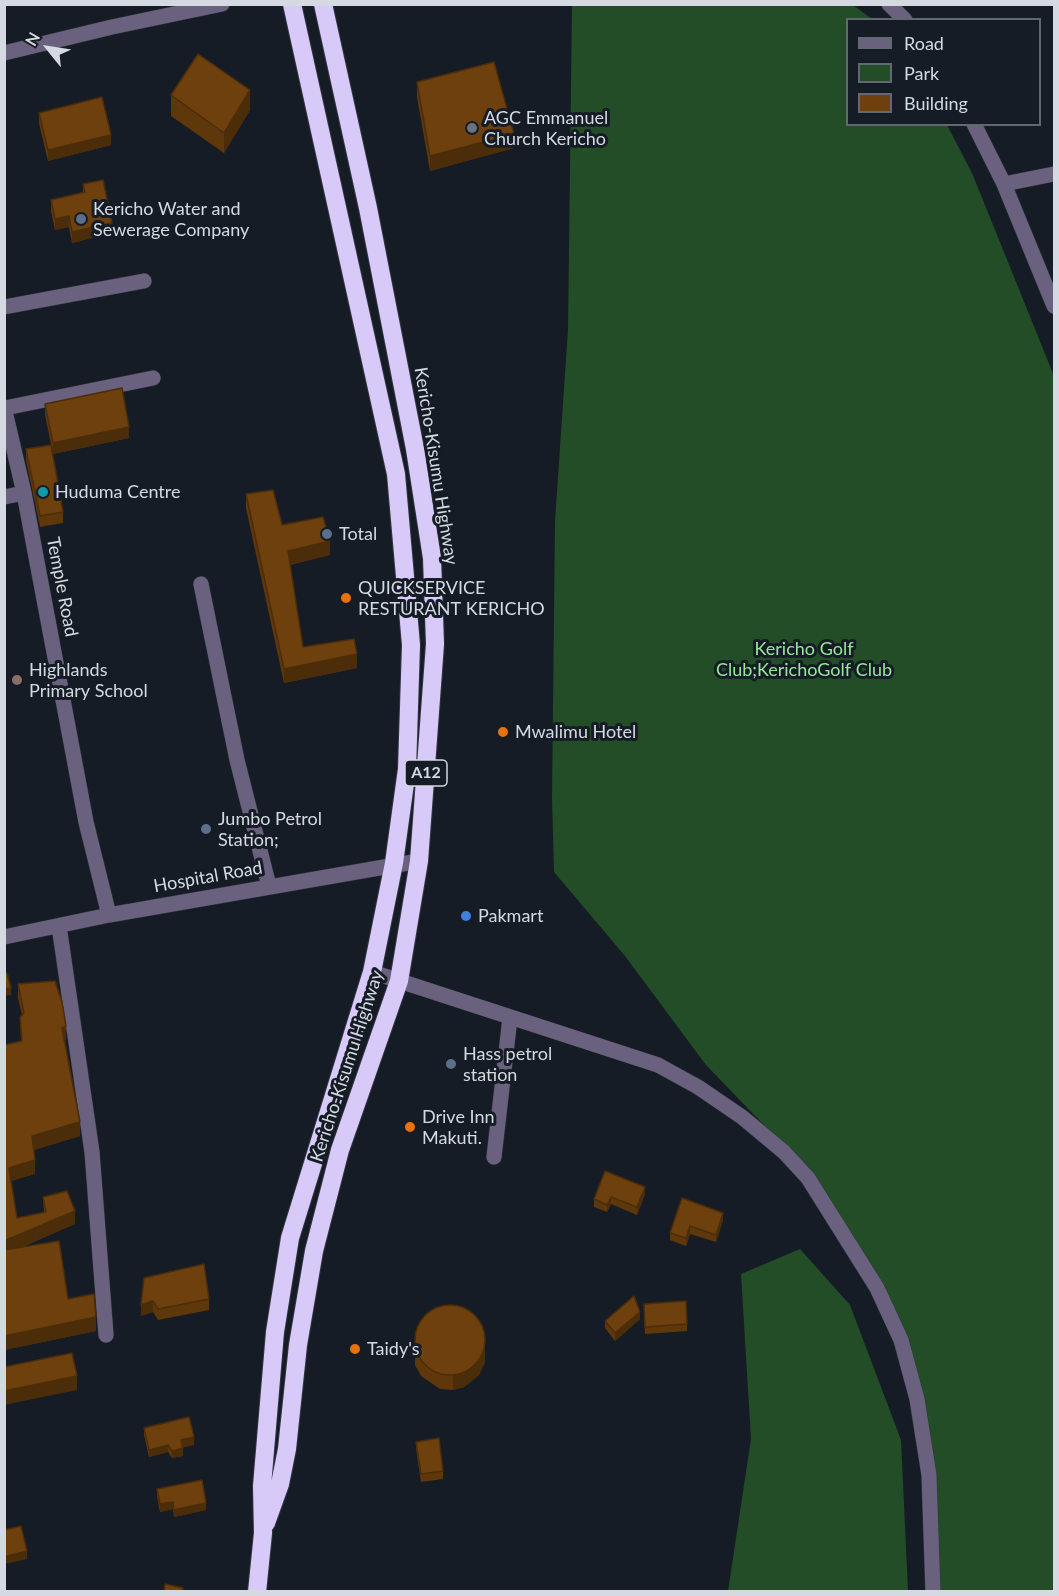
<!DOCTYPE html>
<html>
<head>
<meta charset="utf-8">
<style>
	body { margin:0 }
	#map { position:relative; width:1059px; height:1596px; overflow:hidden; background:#161c26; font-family:Lato,sans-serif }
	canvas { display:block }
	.frame { position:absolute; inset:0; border:6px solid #d5d9e1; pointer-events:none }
	.legend { position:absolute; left:846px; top:18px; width:195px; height:108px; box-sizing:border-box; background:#161c26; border:2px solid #626871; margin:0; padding:8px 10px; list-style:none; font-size:18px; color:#d5d9e1 }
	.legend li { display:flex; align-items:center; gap:12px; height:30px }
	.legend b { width:30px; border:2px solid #626871 }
	.north { position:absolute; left:18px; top:18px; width:60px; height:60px; -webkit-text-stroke:4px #161c26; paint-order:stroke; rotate:300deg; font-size:16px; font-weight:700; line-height:24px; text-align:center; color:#d5d9e1 }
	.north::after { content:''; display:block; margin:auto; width:21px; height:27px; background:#d5d9e1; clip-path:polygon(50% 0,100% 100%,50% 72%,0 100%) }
</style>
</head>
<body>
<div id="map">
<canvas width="1059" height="1596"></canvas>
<div class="frame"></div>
<ul class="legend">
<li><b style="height:8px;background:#6a617f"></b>Road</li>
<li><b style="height:16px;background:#234d26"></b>Park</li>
<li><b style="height:16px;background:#6d400d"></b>Building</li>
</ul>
<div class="north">N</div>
</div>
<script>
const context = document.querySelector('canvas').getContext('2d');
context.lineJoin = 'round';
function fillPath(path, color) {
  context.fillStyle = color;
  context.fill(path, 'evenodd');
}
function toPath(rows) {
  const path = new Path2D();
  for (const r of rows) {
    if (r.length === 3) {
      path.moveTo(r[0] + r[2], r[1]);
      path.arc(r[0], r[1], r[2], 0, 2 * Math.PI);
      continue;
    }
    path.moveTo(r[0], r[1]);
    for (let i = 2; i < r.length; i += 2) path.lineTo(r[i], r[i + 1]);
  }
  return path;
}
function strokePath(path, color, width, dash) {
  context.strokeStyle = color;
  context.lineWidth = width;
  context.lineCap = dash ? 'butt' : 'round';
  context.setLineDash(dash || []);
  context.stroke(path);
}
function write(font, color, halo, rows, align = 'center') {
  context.font = font + ' Lato,sans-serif';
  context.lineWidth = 6;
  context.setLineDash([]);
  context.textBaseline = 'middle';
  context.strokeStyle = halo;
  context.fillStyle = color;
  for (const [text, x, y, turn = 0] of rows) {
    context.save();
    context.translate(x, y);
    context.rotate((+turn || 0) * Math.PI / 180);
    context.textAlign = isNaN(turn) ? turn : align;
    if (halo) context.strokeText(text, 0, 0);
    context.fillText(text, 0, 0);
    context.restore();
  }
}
fillPath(toPath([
	[572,5,853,5,872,19,848,20,848,124,947,125,972,173,1054,376,1054,1591,936,1591,905,1338,787,1149,706,1065,625,956,554,872,552,798,555,521,568,330],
	[800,1249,850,1305,901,1440,908,1591,728,1591,751,1439,741,1274]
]), '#234d26');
const minor = toPath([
	[889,4,905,20],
	[4,53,112,27,222,4],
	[974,124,1004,184,1054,174],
	[1004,184,1054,306],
	[4,307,144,281],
	[4,407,24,493,86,822,109,915],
	[5,408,153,378],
	[4,497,24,493],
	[201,584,237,760,269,886],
	[59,926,92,1152,106,1335],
	[4,937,109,915,419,861],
	[372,972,658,1065,698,1087,742,1117,784,1152,808,1178,877,1288,901,1340,917,1399,929,1475,933,1592],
	[494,1157,510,1018]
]);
const highway = toPath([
	[266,1523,280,1484,287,1449,298,1345,314,1251,340,1150,399,981,419,861,435,644,432,558,415,449,368,208,323,4],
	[257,1592,263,1533,262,1486,275,1332,290,1238,372,972,394,863,407,769,411,645,396,474,292,4]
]);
strokePath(minor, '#313640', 16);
strokePath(highway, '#313640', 20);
strokePath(minor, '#6a617f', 15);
strokePath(highway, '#d7c9f8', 18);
fillPath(toPath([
	[417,82,514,148,430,171,417,97],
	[171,95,250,110,224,153,171,116],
	[39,113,111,145,48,161,39,123],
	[83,184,112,233,72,243,69,227,55,230,51,211,51,200,83,193],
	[45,404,129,438,53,454,45,415],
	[26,449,63,512,63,523,40,527,26,460],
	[246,494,282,525,330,555,290,565,303,647,357,668,284,683,246,508],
	[18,984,66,1040,65,1040,80,1136,34,1150,35,1174,11,1181,17,1218,44,1213,43,1197,75,1224,22,1247,96,1331,4,1350,4,1045,21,1041,20,1017,22,1015,18,998],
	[605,1171,645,1194,637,1215,611,1204,607,1212,594,1207,594,1199],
	[682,1198,723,1220,716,1242,690,1234,686,1246,670,1240,670,1233],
	[144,1278,209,1299,209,1310,158,1320,153,1312,141,1316],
	[644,1311,687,1324,687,1331,645,1334],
	[640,1319,615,1341,605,1328,605,1321],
	[485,1333,485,1362,479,1375,464,1387,453,1390,440,1389,421,1376,415,1365,415,1351],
	[144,1428,194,1445,182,1447,183,1456,172,1458,168,1452,149,1457,144,1435],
	[416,1442,443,1471,443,1479,421,1482,416,1449],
	[157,1489,206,1510,174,1517,173,1509,160,1512,157,1497]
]), '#5e370b');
fillPath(toPath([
	[250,90,250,110,224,153,224,133],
	[514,134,514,148,430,171,430,156],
	[111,135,111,145,48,161,48,150],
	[69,216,69,227,55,230,55,219],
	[112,223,112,233,72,243,72,232],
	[129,427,129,438,53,454,53,443],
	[330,541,330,555,288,565,288,551],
	[357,654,357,668,284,683,284,669],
	[11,988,11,995,4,996,4,989],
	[66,1026,66,1040,62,1041,62,1028],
	[80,1122,80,1136,32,1150,32,1136],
	[35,1160,35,1174,9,1181,9,1168],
	[645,1187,645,1194,637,1215,637,1207],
	[611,1197,611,1204,607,1212,607,1205],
	[75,1211,75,1224,4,1254,4,1241],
	[723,1213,723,1220,716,1242,716,1235],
	[690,1226,690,1234,686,1246,686,1238],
	[153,1301,153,1312,141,1316,141,1305],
	[640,1312,640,1319,615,1341,615,1333],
	[96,1317,96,1331,4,1350,4,1336],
	[485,1348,485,1362,479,1375,464,1387,453,1390,453,1376],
	[77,1376,77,1390,4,1405,4,1391],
	[194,1437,194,1445,181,1448,181,1440],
	[168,1445,168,1452,149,1457,149,1450],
	[183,1448,183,1456,172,1458,172,1451],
	[173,1502,173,1509,160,1512,160,1504],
	[206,1503,206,1510,174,1517,174,1510],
	[27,1551,27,1559,4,1564,4,1557]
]), '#4c2d09');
const building = toPath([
	[198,54,250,90,224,133,171,95,198,54],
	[494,62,514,134,430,156,417,82,494,62],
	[102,97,111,135,48,150,39,113,102,97],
	[103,180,112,223,72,232,69,216,55,219,51,200,85,192,83,184,103,180],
	[122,388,129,427,53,443,45,404,122,388],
	[51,445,63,512,40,516,26,449,51,445],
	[273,490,282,525,323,517,330,541,288,551,303,647,354,639,357,654,284,669,246,494,273,490],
	[7,973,11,988,4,989,4,974,7,973],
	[55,981,62,1002,66,1026,62,1028,80,1122,32,1136,35,1160,9,1168,17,1218,46,1212,43,1197,67,1191,75,1211,4,1241,4,1045,22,1041,20,1017,24,1013,18,984,55,981],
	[605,1171,645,1187,637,1207,611,1197,607,1205,594,1199,605,1171],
	[682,1198,723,1213,716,1235,690,1226,686,1238,670,1233,682,1198],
	[59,1241,68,1299,94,1294,96,1317,4,1336,4,1250,59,1241],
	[204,1264,209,1299,158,1309,153,1301,141,1305,144,1278,204,1264],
	[634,1296,640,1312,615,1333,605,1321,634,1296],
	[686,1301,687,1324,645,1327,644,1304,686,1301],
	[450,1340,35],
	[72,1353,77,1376,4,1391,4,1367,72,1353],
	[189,1417,194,1437,181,1440,183,1448,172,1451,168,1445,149,1450,144,1428,189,1417],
	[439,1438,443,1471,421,1474,416,1442,439,1438],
	[202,1480,206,1503,174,1510,173,1502,160,1504,157,1489,202,1480],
	[21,1526,27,1551,4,1557,4,1530,21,1526],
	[165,1584,183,1588,182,1592,164,1592,165,1584]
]);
fillPath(building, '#6d400d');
strokePath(building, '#4c2d09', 1.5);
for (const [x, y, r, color] of [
	[472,128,6,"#6b7280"],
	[81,219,6,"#5c6f8a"],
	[43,492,6,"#0f9aa8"],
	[327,534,6,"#5c6f8a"],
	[346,598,6,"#e8710a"],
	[17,680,6,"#8d6e63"],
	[503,732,6,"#e8710a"],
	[206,829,6,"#5c6f8a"],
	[466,916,6,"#3f7fe0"],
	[451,1064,6,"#5c6f8a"],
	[410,1127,6,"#e8710a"],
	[355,1349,6,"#e8710a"]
]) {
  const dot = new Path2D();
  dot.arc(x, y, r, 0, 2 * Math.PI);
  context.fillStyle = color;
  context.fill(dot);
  strokePath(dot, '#161c26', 2);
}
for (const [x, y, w] of [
	[426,773,42]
]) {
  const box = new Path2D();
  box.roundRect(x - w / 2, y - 13, w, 26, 4.5);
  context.fillStyle = '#161c26';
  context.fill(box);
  strokePath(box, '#d5d9e1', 1.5);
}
write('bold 16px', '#d5d9e1', null, [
	["A12",426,773]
]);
write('18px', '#d5d9e1', '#161c26', [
	["AGC Emmanuel",484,118],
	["Church Kericho",484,139],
	["Kericho Water and",93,209],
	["Sewerage Company",93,230],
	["Huduma Centre",55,492],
	["Total",339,534],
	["QUICKSERVICE",358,588],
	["RESTURANT KERICHO",358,609],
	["Highlands",29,670],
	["Primary School",29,691],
	["Mwalimu Hotel",515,732],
	["Jumbo Petrol",218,819],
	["Station;",218,840],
	["Pakmart",478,916],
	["Hass petrol",463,1054],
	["station",463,1075],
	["Drive Inn",422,1117],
	["Makuti.",422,1138],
	["Taidy's",367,1349]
], 'left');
write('18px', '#d5d9e1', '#161c26', [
	["Kericho-Kisumu Highway",436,466,81],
	["Temple Road",62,587,79],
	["Hospital Road",208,877,-10],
	["Kericho-Kisumu Highway",347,1066,-72]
]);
write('18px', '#94e997', '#161c26', [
	["Kericho Golf",804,649],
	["Club;KerichoGolf Club",804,670]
]);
</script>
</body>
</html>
